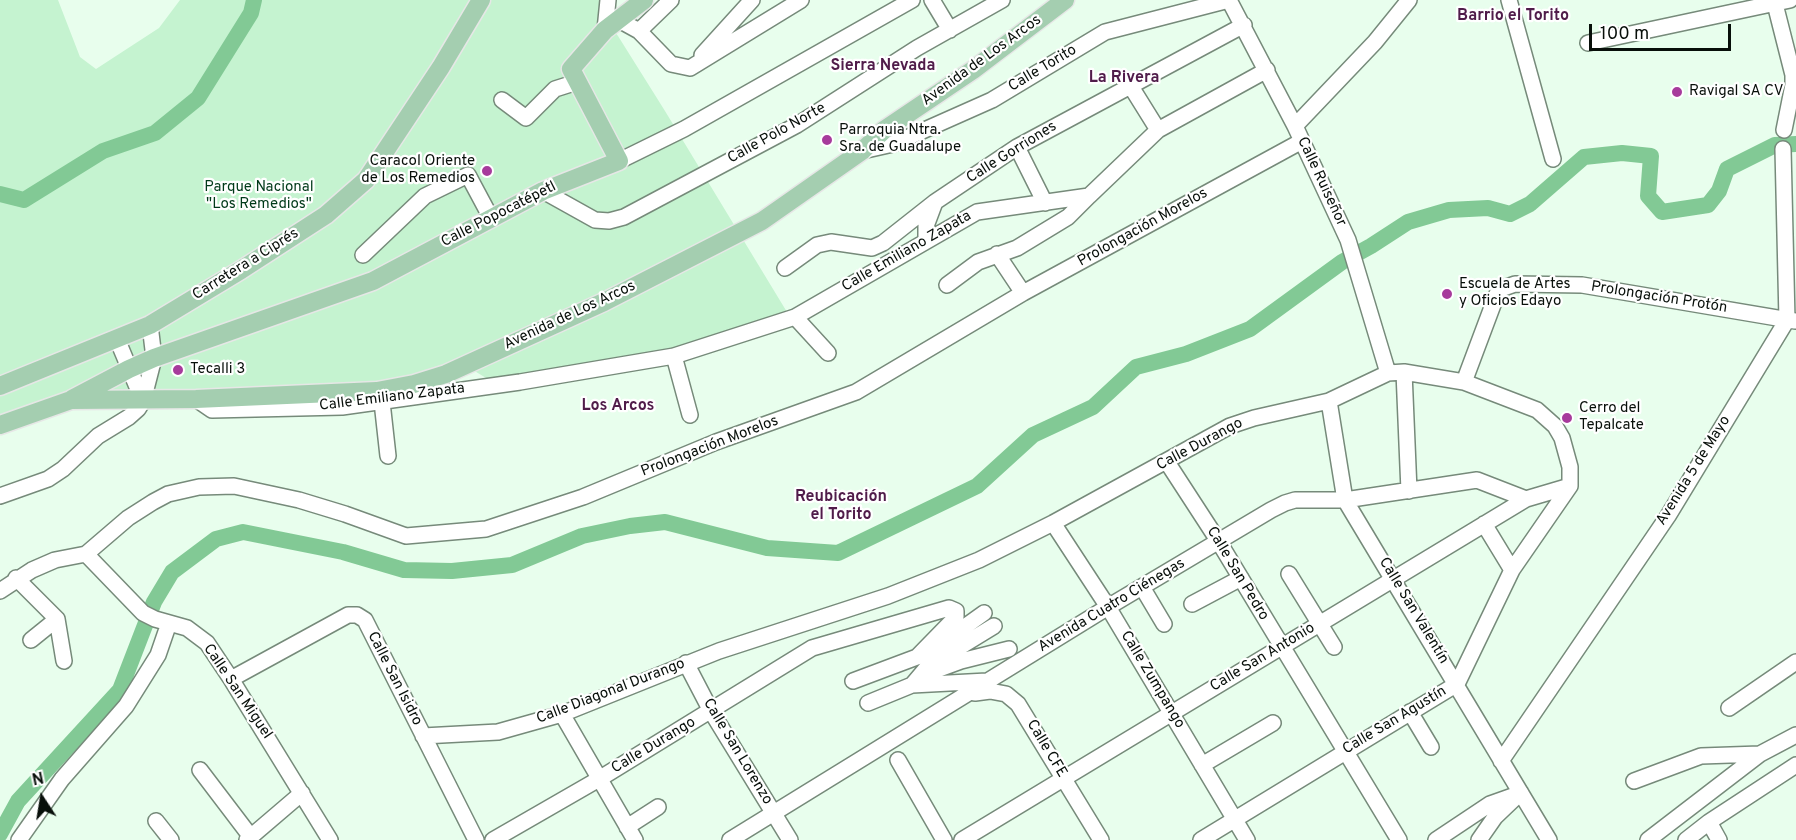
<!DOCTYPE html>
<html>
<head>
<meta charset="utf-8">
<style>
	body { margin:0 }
	#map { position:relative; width:1796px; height:840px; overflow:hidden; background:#e8feed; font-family:Overpass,sans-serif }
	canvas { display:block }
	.north { position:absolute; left:12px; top:768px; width:60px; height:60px; -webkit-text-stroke:4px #fff; paint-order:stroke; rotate:348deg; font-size:16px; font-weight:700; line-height:24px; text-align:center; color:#080f0a }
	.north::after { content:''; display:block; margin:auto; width:21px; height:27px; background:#080f0a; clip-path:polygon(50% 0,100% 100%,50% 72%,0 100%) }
	.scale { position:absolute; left:1589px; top:24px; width:142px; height:27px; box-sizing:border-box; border:3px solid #080f0a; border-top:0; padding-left:8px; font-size:18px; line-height:21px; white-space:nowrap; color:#080f0a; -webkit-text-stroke:4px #fff; paint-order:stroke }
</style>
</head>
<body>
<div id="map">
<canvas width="1796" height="840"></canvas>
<div class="north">N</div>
<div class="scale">100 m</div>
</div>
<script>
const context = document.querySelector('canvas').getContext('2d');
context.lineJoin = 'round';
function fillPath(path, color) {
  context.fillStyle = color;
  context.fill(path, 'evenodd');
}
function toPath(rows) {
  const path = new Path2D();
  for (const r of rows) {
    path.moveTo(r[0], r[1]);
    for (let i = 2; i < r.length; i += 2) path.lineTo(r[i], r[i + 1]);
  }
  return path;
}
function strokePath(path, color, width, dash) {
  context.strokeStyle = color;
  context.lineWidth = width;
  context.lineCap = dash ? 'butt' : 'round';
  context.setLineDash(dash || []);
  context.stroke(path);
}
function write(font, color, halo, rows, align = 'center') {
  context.font = font + ' Overpass,sans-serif';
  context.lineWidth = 4.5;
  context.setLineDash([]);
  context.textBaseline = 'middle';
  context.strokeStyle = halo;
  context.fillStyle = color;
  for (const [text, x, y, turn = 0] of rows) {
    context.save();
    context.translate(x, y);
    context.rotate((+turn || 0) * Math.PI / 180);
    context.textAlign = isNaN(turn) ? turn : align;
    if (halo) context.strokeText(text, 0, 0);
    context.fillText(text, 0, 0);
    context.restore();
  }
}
fillPath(toPath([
	[0,0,58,0,80,57,96,69,159,28,180,0,601,0,601,13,618,36,665,111,790,317,695,345,496,384,463,364,358,389,112,394,0,417]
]), '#c5f3d0');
strokePath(toPath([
	[0,194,24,200,103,151,155,133,198,98,251,13,254,0],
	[0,834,18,801,120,690,154,602,172,572,216,539,243,532,343,552,404,570,452,571,512,565,582,536,630,526,665,522,767,548,838,553,977,486,1033,435,1093,407,1136,367,1186,354,1250,329,1342,262,1371,246,1408,222,1449,210,1488,208,1510,214,1530,204,1584,157,1622,153,1651,156,1648,196,1662,212,1708,205,1719,191,1727,169,1775,145,1796,144]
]), '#82c995', 16);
const minor = toPath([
	[932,0,950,30],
	[1229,0,1295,126,1348,240,1388,373],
	[1509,0,1553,159],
	[1774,0,1793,75,1793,85,1784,130],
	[619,20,639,31,671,64,690,68,801,0],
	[605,30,608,0],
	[639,31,671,0],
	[1588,43,1790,0],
	[702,55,752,0],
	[1130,85,1158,130],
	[502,100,526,118,555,89,577,82],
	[1295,126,1375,42,1409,0],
	[1017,147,1045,203],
	[862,151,893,144,992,100,1105,32,1229,0],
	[619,161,684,129,912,0],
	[543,191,595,220,609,221,624,217,797,125,917,48,1002,0],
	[926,241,926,226,935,202],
	[997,254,1023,293],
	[363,255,425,196,468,175,491,218],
	[785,268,817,245,831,242,872,248,883,243,935,202,1017,147,1244,25],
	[947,285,978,262,1017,248,1068,217,1089,196],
	[795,317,828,353],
	[117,339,143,401],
	[674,356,690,415],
	[1404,372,1409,491],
	[1464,382,1497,294,1501,289,1515,284,1582,285,1795,321],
	[196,399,212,410,342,407,520,382,674,356,795,317,977,212,1089,196,1158,130,1267,70],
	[1329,401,1345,500,1549,840],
	[382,402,388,456],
	[1167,462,1219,542,1399,840],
	[0,496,48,479,63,469,98,436,129,417,138,409,143,401,154,358,150,325],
	[1053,523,1108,607,1247,840],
	[1484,524,1512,570],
	[86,554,128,518,153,502,168,494,199,487,234,486,299,500,345,514,406,536,486,529,583,497,716,442,856,392,1023,293,1302,141],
	[86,554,143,613,155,619,187,628,207,643,231,679,330,840],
	[1289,574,1334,647],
	[16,578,57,619,64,661],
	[1142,587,1164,624],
	[0,591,32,570,55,560,86,554],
	[1192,604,1241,578],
	[31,640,57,619],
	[940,659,994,626],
	[686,663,711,711,790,840],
	[920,676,961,661,1009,649],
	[231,679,348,615,357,615,365,620,476,840],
	[912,685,956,633,984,613],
	[975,693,990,691,1006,694,1018,704,1101,840],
	[868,703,912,685,987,681],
	[1729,708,1796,662],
	[1410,712,1431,747],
	[562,714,635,840],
	[423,736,498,732,562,714,719,651,888,596,979,560,1053,523,1230,426,1254,418,1329,401,1388,373,1404,372,1464,382,1537,410,1555,426,1562,438,1570,467,1570,486],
	[898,760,944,840],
	[1501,761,1668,516,1787,320,1783,149],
	[1202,765,1273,723],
	[200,770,251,837],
	[1634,781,1701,756,1760,754],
	[156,821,171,840],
	[1709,822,1719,840],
	[627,827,658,807],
	[19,840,62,779,126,706,158,655,169,623],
	[247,840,302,793],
	[493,840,599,779,812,648,949,608,956,611,956,617,917,657,853,681],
	[730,840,1108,607,1271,510,1285,503,1295,500,1345,500,1477,480,1526,499],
	[962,840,1526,499,1570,486],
	[1201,840,1457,684,1512,570,1570,486],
	[1436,840,1490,804,1521,793],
	[1479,840,1495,817,1516,797],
	[1648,840,1760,754,1796,735],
	[1686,840,1709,822,1796,765]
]);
const major = toPath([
	[0,386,150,325,241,270,326,215,366,180,441,67,481,0],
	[72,399,129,369,154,358,373,281,543,191,619,161,571,69,605,30,644,0],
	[0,425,71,400,196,399,377,391,414,384,446,374,604,302,762,221,862,151,884,130,973,70,1065,0]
]);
strokePath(minor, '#768a7a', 18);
strokePath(major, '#e6e7e6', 21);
strokePath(minor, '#fff', 15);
strokePath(major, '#a4ceb0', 18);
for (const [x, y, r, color] of [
	[1677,92,6,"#a73b9c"],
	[827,140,6,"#a73b9c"],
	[487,171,6,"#a73b9c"],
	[1447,294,6,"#a73b9c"],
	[178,370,6,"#a73b9c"],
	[1567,418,6,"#a73b9c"]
]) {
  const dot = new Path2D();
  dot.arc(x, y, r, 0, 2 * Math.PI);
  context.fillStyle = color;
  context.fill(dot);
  strokePath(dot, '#fff', 2);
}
write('15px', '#080f0a', '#fff', [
	["Avenida de Los Arcos",982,61,-36],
	["Calle Torito",1043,69,-31],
	["Calle Polo Norte",777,134,-29],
	["Calle Gorriones",1012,153,-32],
	["Calle Ruiseñor",1321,182,65],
	["Calle Popocatépetl",499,215,-27],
	["Prolongación Morelos",1143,228,-29],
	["Calle Emiliano Zapata",907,252,-30],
	["Carretera a Ciprés",246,265,-32],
	["Prolongación Protón",1659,298,9],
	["Avenida de Los Arcos",570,316,-25],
	["Calle Emiliano Zapata",392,398,-7],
	["Calle Durango",1200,445,-28],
	["Prolongación Morelos",710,447,-21],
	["Avenida 5 de Mayo",1694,471,-58],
	["Calle San Pedro",1237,574,59],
	["Avenida Cuatro Ciénegas",1112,606,-31],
	["Calle San Valentín",1413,611,59],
	["Calle San Antonio",1263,658,-31],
	["Calle San Isidro",394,679,63],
	["Calle Zumpango",1152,680,59],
	["Calle San Miguel",237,692,56],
	["Calle Diagonal Durango",611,692,-21],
	["Calle San Agustín",1395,721,-31],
	["Calle Durango",654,746,-31],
	["Calle CFE",1046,749,59],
	["Calle San Lorenzo",737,752,59]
]);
write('15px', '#080f0a', '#fff', [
	["Ravigal SA CV",1689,92],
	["Parroquia Ntra.",839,131],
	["Sra. de Guadalupe",839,148],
	["Caracol Oriente",475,162,"right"],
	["de Los Remedios",475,179,"right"],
	["Escuela de Artes",1459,285],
	["y Oficios Edayo",1459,302],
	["Tecalli 3",190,370],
	["Cerro del",1579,409],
	["Tepalcate",1579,426]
], 'left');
write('15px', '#003a19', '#fff', [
	["Parque Nacional",259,188],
	["\"Los Remedios\"",259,205]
]);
write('bold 16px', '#501c4a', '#fff', [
	["Barrio el Torito",1513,17],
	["Sierra Nevada",883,67],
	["La Rivera",1124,79],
	["Los Arcos",618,407],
	["Reubicación",841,498],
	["el Torito",841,516]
]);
</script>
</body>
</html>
